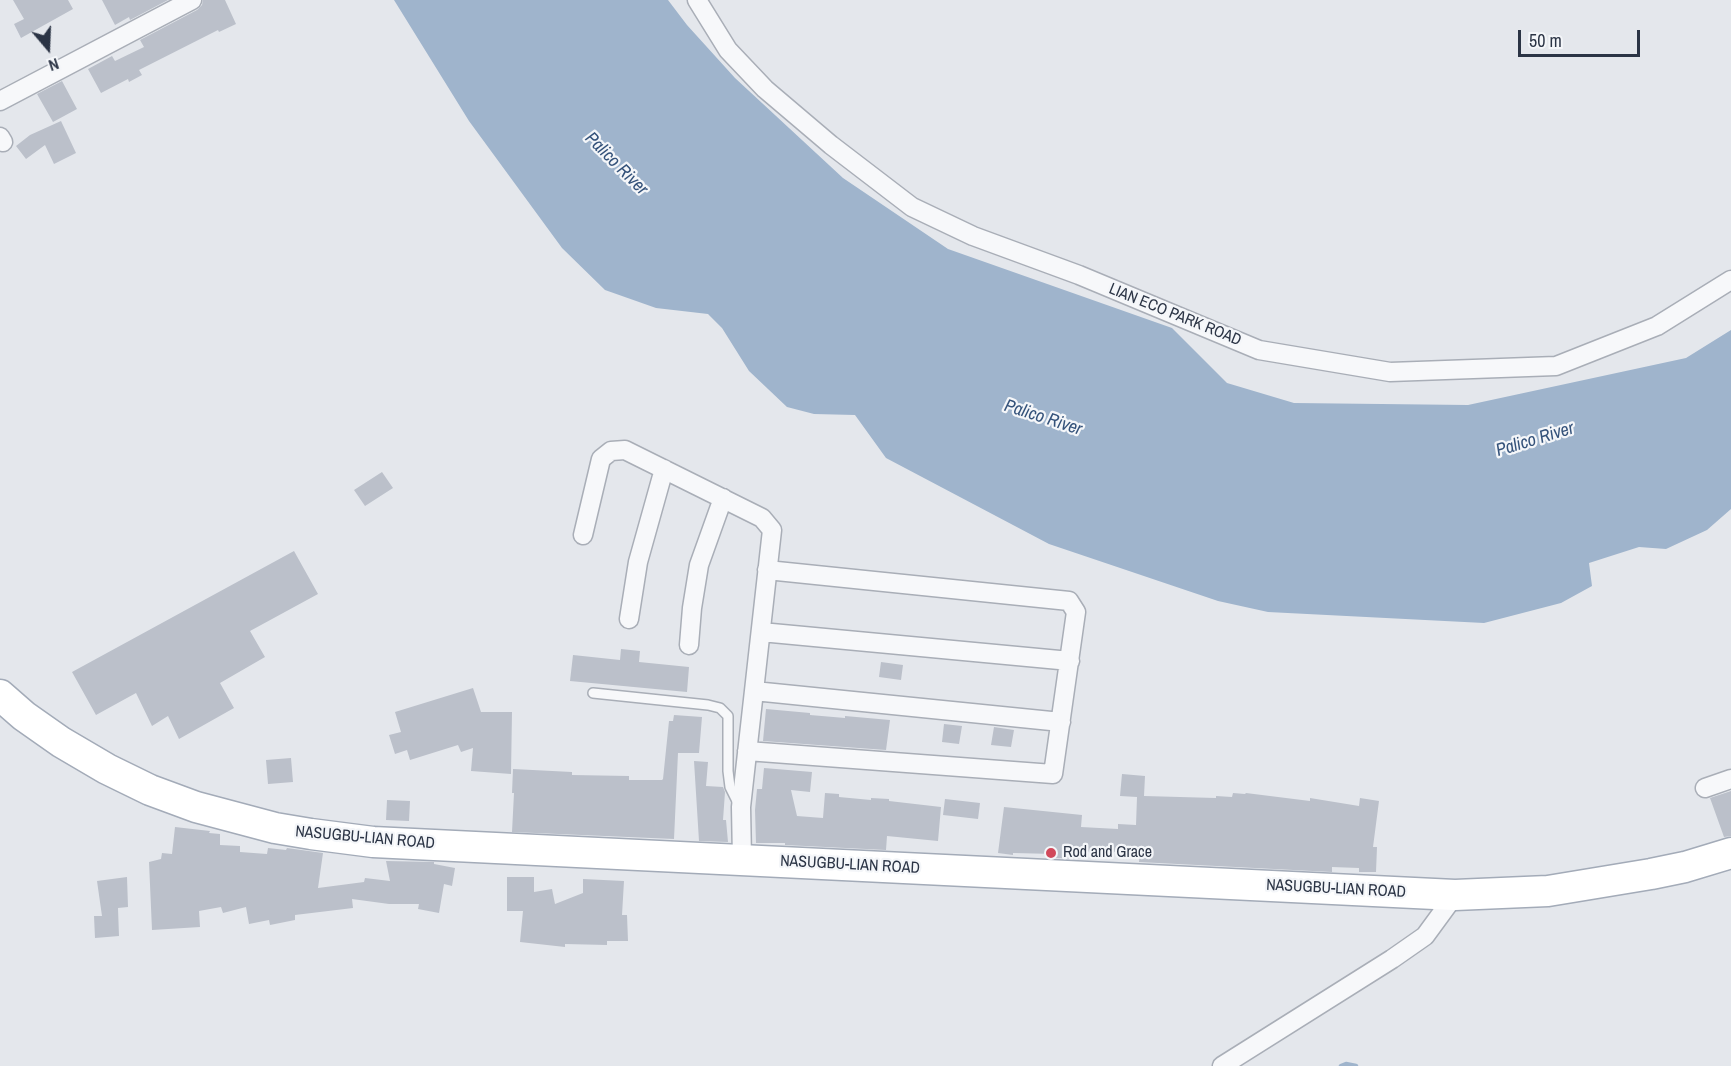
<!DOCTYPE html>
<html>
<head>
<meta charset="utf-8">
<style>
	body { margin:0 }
	#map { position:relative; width:1731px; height:1066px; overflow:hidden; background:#e4e7ec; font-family:"Archivo Narrow",sans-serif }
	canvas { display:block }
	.north { position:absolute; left:18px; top:18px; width:60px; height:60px; -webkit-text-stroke:4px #f4f6f9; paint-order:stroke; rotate:161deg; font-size:16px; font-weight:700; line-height:24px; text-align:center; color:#2b3445 }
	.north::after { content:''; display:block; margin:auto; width:21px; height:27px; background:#2b3445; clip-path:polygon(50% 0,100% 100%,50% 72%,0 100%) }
	.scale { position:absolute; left:1518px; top:30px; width:122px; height:27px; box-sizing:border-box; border:3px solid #2b3445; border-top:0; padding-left:8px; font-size:18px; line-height:21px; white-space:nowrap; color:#2b3445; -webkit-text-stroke:4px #f4f6f9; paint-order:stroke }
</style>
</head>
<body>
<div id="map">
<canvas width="1731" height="1066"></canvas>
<div class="north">N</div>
<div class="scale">50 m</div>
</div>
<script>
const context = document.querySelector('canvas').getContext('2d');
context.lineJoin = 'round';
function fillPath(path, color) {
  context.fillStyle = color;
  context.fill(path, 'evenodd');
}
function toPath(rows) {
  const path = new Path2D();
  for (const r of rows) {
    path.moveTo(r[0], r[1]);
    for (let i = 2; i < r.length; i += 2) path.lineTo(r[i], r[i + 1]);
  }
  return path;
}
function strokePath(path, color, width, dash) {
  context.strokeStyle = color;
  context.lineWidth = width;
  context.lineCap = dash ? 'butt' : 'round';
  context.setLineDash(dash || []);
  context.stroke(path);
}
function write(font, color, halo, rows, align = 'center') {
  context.font = font + ' "Archivo Narrow",sans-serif';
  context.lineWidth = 4.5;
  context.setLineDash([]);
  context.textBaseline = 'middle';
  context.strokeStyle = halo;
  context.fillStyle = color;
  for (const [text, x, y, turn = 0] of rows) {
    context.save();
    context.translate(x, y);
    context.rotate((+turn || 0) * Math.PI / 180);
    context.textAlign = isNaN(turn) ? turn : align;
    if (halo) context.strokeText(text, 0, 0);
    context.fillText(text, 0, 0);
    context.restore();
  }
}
fillPath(toPath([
	[394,0,668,0,687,25,735,78,843,178,948,249,1172,328,1227,383,1294,403,1468,405,1686,358,1731,330,1731,509,1707,530,1666,549,1639,547,1589,563,1592,586,1561,603,1484,623,1268,612,1218,601,1049,544,886,458,855,415,814,414,787,407,749,371,722,328,708,314,656,308,605,290,562,248,469,121]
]), '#9fb4cc');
strokePath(toPath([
	[1341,1066,1346,1064,1356,1066]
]), '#9fb4cc', 4.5);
fillPath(toPath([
	[13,0,68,0,73,9,21,38,14,24,24,19],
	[102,0,168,0,130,20,129,17,115,25],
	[203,0,225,0,236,24,219,32,218,30,139,70,142,75,129,82,128,79,101,93,88,69,112,56,115,61,144,47,140,40,197,10,202,5],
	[62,81,77,109,53,122,37,94],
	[61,121,76,153,54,164,45,145,26,159,16,146,30,135],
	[382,472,393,488,365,506,354,490],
	[294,551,318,594,250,631,265,657,220,683,234,708,179,739,168,716,152,726,136,693,96,715,72,672],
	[621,649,640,651,639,662,689,667,687,692,570,681,573,655,620,660],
	[881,662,903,665,901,680,879,677],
	[473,688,481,712,512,712,511,774,471,771,473,748,461,752,458,745,410,760,407,750,395,754,389,735,401,732,395,712],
	[766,709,810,713,810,715,845,718,845,716,890,720,886,750,763,741],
	[674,715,702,717,699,753,678,753,674,839,512,832,514,793,512,793,513,769,572,772,572,775,629,776,629,780,662,780,663,779,669,721,673,721],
	[944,724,962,726,959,744,942,742],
	[994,727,1014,730,1011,747,991,745],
	[291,758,293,782,268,784,266,760],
	[694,761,708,762,706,786,723,787,725,792,723,820,726,820,728,842,699,841],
	[764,768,812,772,810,792,791,790,797,816,823,818,825,793,839,794,839,797,871,800,871,798,889,799,889,801,941,807,938,841,887,836,886,850,785,845,785,843,756,843,755,810,757,789,762,789],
	[1122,774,1145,776,1144,796,1216,798,1216,796,1232,797,1233,793,1245,794,1246,793,1310,801,1310,798,1359,806,1360,798,1379,801,1373,847,1377,847,1376,872,1359,872,1359,868,1332,867,1332,872,1139,862,1140,853,1114,852,1114,853,1080,851,1079,859,1055,858,1055,854,1013,853,1013,855,998,853,1004,807,1082,815,1081,827,1118,829,1118,824,1136,825,1137,797,1120,796],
	[1731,791,1731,836,1724,837,1710,798],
	[945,799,980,803,978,819,943,815],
	[387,800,410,801,409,821,386,820],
	[175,827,210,831,209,833,220,834,220,845,240,846,240,852,267,854,268,848,286,850,287,848,323,853,318,888,364,882,365,878,390,881,386,861,434,862,434,864,455,868,452,886,444,884,439,913,418,909,419,904,389,904,352,899,353,908,295,915,295,920,270,925,269,920,249,924,246,907,223,913,221,907,199,911,200,927,152,930,149,862,161,859,162,853,172,854],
	[127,877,128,907,118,908,119,936,95,938,94,916,102,916,97,881],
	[507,877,534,877,534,892,552,889,555,904,583,893,583,879,624,881,622,915,627,915,628,941,607,941,607,945,565,944,565,947,520,942,523,911,507,911]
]), '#bbc0ca');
const service = toPath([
	[593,693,708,705,720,708,728,716,728,771,730,787,738,803]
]);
const minor = toPath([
	[697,0,728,50,765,89,831,145,912,207,973,236,1079,275,1259,350,1390,372,1556,366,1657,326,1731,280],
	[0,101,192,0],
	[0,137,3,142],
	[583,535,601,459,611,451,625,450,762,518,772,530,741,807,742,859],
	[629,619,638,562,664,469],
	[761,632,1070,661],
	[689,645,692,608,699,565,723,498],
	[754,691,1061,722],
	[747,751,1053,774,1076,612,1069,601,767,570],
	[1705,788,1731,779],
	[1222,1066,1392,959,1425,936,1455,895]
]);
const primary = toPath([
	[0,695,24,716,61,742,107,769,150,790,196,807,275,828,311,834,373,842,1455,895,1548,891,1651,874,1685,867,1731,853]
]);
strokePath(service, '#a9aeb7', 12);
strokePath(minor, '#a9aeb7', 21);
strokePath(primary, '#a3abb8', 33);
strokePath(service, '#f7f8fa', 9);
strokePath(minor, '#f7f8fa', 18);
strokePath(primary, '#fff', 30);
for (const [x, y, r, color] of [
	[1051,853,6,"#d1495b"]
]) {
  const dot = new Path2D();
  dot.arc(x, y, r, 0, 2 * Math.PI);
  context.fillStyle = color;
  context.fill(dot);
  strokePath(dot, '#f4f6f9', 2);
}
write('16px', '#2b3445', '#f4f6f9', [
	["LIAN ECO PARK ROAD",1175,315,22],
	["NASUGBU-LIAN ROAD",365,838,5],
	["NASUGBU-LIAN ROAD",850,865,3],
	["NASUGBU-LIAN ROAD",1336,889,3]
]);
write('16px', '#2b3445', '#f4f6f9', [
	["Rod and Grace",1063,853]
], 'left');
write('italic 18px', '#34527a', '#f4f6f9', [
	["Palico River",616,164,45],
	["Palico River",1043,418,18],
	["Palico River",1535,440,-17]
]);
</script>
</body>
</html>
